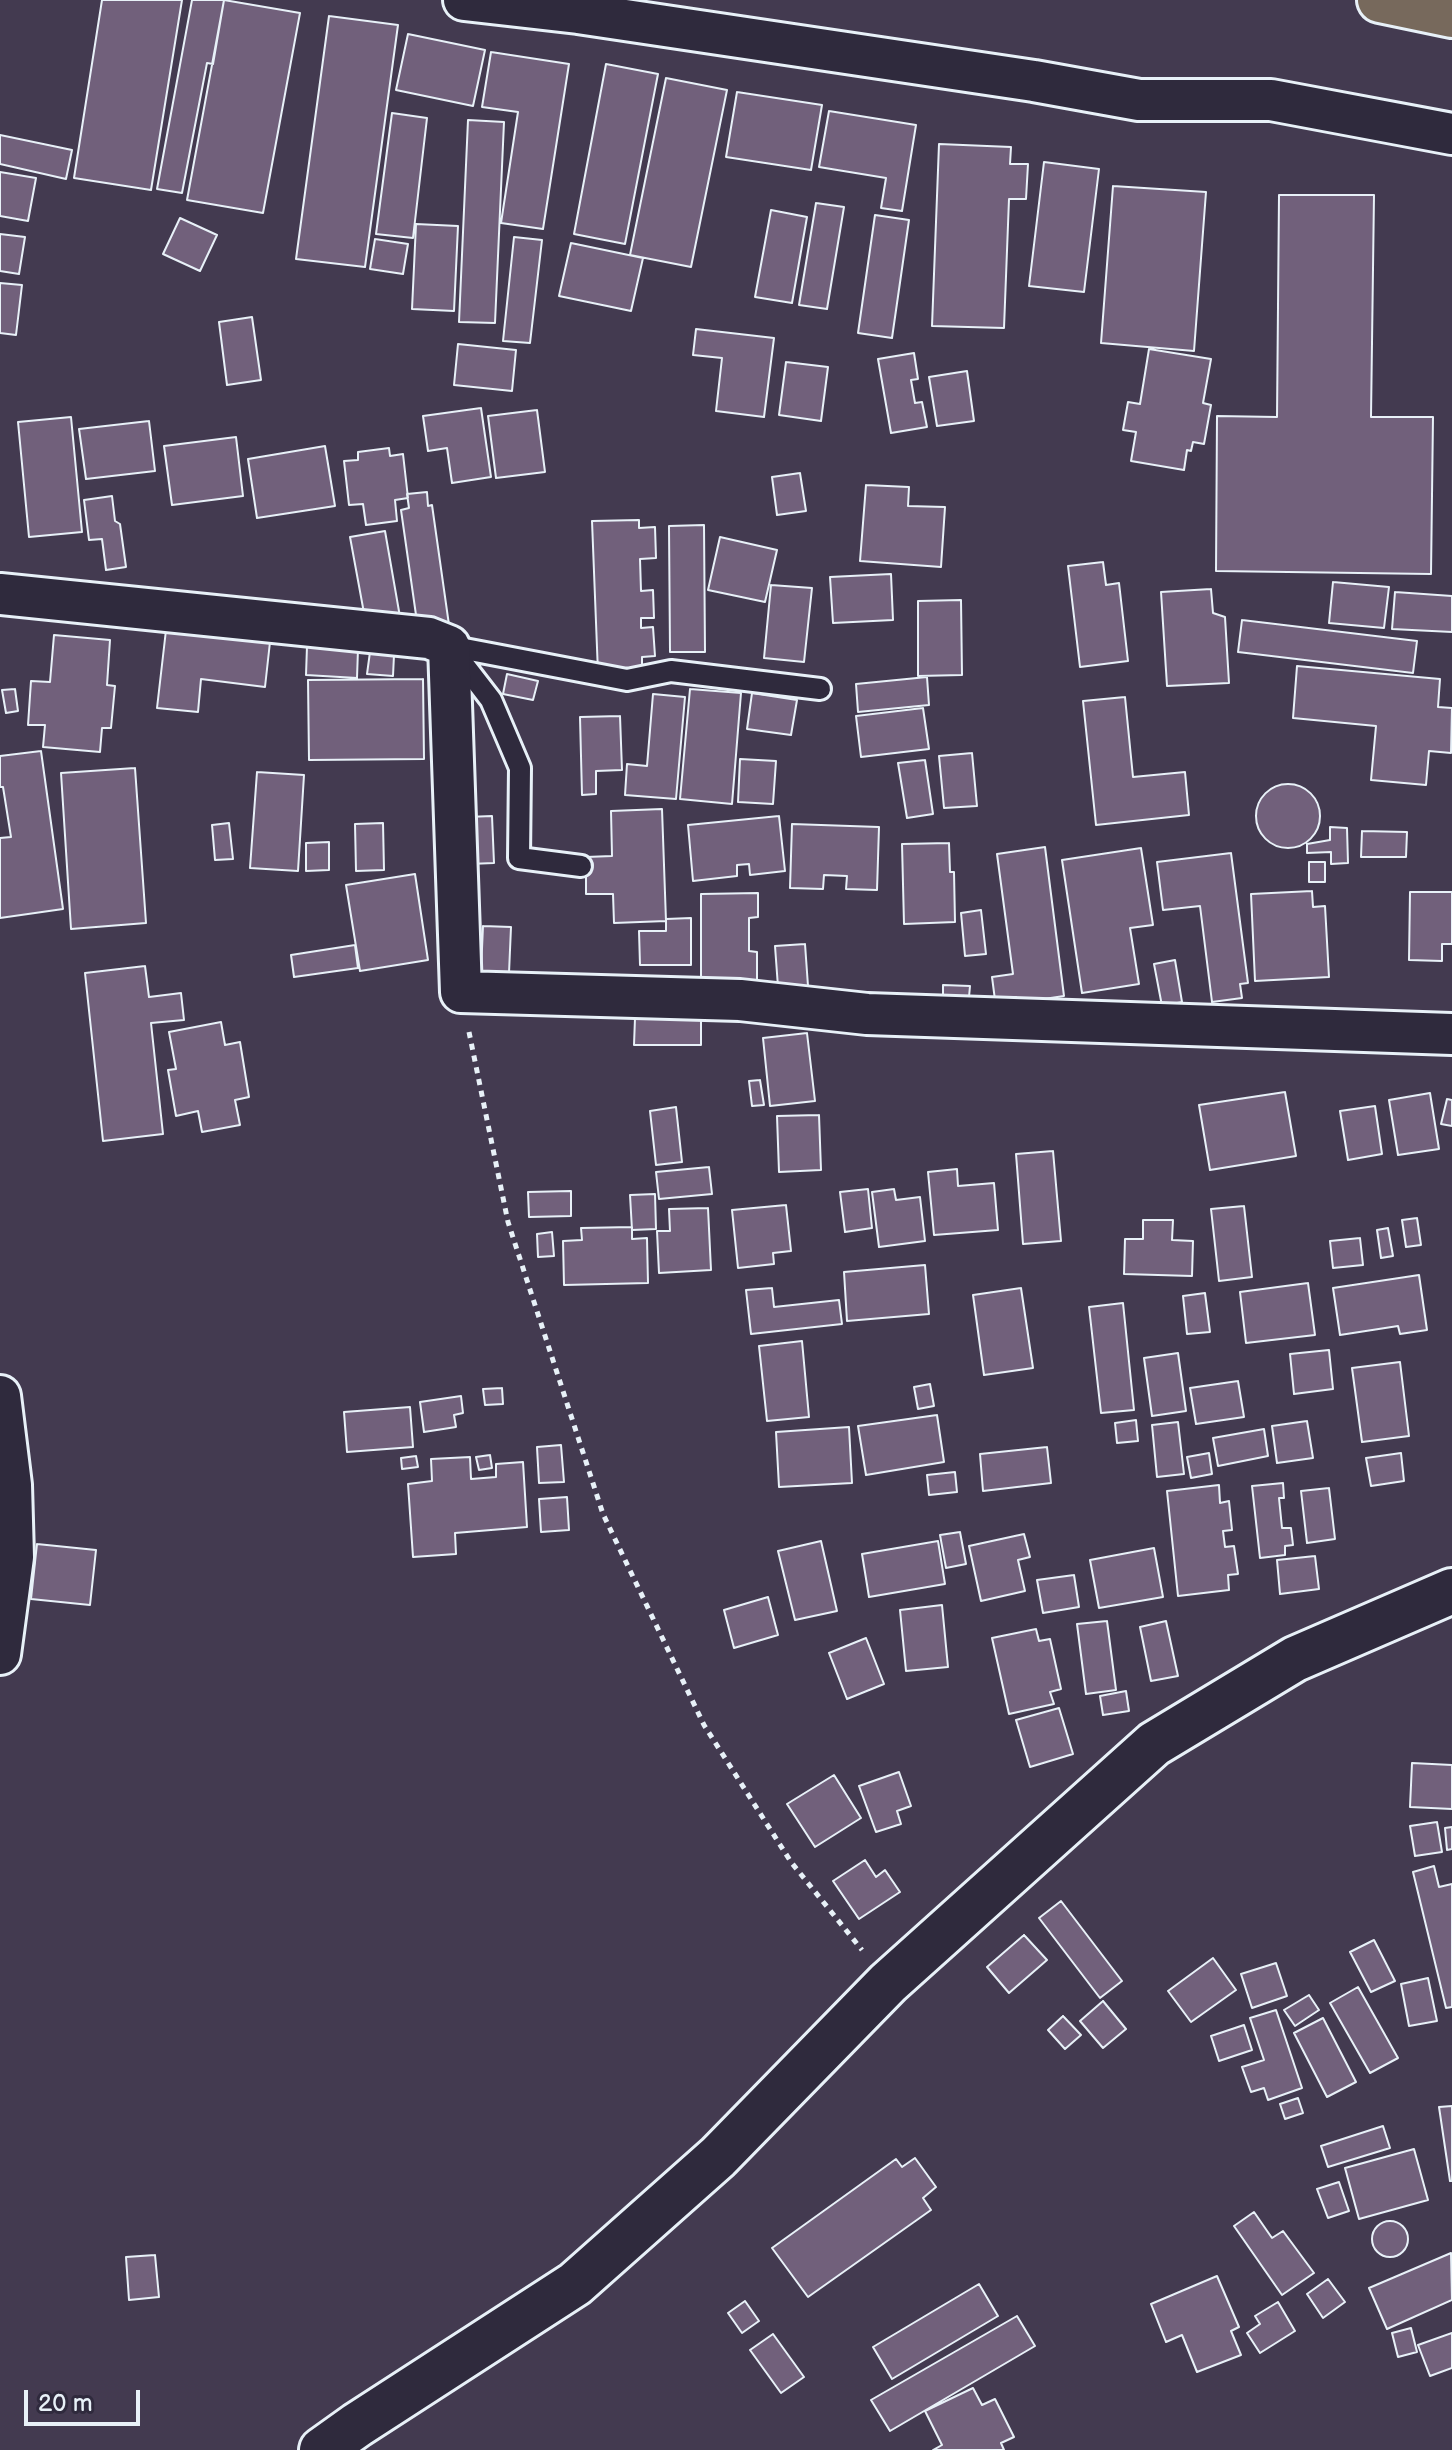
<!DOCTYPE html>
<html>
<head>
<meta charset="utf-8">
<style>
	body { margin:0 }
	#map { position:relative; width:1452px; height:2450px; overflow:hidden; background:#433a50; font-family:"Balsamiq Sans",sans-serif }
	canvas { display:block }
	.scale { position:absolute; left:24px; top:2390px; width:116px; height:36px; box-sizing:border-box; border:4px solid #e8f1f8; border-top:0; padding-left:10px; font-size:24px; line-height:28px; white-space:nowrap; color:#e8f1f8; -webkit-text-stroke:6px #2f2a3d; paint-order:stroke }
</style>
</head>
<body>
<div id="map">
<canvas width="1452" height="2450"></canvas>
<div class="scale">20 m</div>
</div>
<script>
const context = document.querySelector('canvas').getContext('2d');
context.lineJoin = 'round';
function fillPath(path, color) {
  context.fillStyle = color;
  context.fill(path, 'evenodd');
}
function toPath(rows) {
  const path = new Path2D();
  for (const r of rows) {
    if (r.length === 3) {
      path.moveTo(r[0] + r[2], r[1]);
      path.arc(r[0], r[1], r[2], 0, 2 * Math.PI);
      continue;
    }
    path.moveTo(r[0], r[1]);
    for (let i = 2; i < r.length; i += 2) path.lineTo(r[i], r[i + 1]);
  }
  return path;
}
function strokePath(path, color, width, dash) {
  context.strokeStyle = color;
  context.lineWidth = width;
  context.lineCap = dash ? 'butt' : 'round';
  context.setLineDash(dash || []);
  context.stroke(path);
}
const building = toPath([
	[102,0,182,0,151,190,74,178,102,0],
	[192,0,224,0,213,64,207,63,182,193,157,189,192,0],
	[224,0,300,13,263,213,187,200,224,0],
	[329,16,398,25,365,267,296,259,329,16],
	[408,34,485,50,473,106,396,90,408,34],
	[491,52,569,64,543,229,501,223,518,112,482,107,491,52],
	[606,64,658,74,625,244,574,234,606,64],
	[666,78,727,90,691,267,630,255,666,78],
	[737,92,822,105,811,170,726,157,737,92],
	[829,111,916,125,902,211,881,208,886,178,819,167,829,111],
	[392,113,427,118,413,238,376,234,392,113],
	[468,120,504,122,495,323,459,322,468,120],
	[0,135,72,150,66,179,0,164,0,135],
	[939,144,1011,147,1010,164,1028,164,1026,199,1009,199,1004,328,932,326,939,144],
	[1044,162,1099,169,1084,292,1029,286,1044,162],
	[0,172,36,178,28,221,0,216,0,172],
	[1113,186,1206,192,1194,351,1101,343,1113,186],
	[1279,195,1374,195,1371,417,1433,417,1431,574,1216,571,1217,416,1277,417,1279,195],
	[816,203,844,207,827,309,799,305,816,203],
	[771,210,807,217,792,303,755,297,771,210],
	[875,215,909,220,892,338,858,333,875,215],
	[180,218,217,235,200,271,163,254,180,218],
	[416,224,458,226,454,311,412,309,416,224],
	[0,234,25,237,19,274,0,271,0,234],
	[514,237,542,240,530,343,503,341,514,237],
	[375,239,408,244,403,274,370,269,375,239],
	[571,243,643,258,631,311,559,296,571,243],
	[0,283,22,285,16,335,0,333,0,283],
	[252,317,261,380,227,385,219,322,252,317],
	[696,329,774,338,764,417,716,411,722,358,693,355,696,329],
	[458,344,516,350,512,391,454,385,458,344],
	[1149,349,1211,359,1203,403,1211,405,1204,444,1193,442,1191,451,1187,450,1184,470,1131,461,1136,432,1123,430,1128,402,1140,404,1149,349],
	[914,353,918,379,911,380,915,403,922,402,927,427,891,433,878,359,914,353],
	[786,362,828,367,821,421,779,415,786,362],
	[967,371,974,421,937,426,929,377,967,371],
	[481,408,491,477,452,483,447,448,428,451,423,416,481,408],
	[537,410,545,472,496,478,488,416,537,410],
	[71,417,82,532,29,537,18,422,71,417],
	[149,421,155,471,86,479,79,429,149,421],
	[236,437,243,496,172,505,164,446,236,437],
	[325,446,335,506,257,518,248,459,325,446],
	[389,448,390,456,403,454,408,498,395,500,397,521,366,525,363,504,349,505,344,461,358,460,358,452,389,448],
	[800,473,806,511,777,515,772,477,800,473],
	[866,485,909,487,908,506,945,507,941,567,860,561,866,485],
	[427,492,428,506,432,505,449,625,418,629,401,510,409,508,407,494,427,492],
	[112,496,115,521,120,524,126,567,106,570,102,539,89,540,84,500,112,496],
	[639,520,639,528,655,527,656,558,640,559,641,591,653,590,654,618,641,618,641,628,653,627,655,656,642,657,642,672,598,673,592,521,639,520],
	[704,525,705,652,670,652,669,526,704,525],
	[385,531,400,617,366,624,350,537,385,531],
	[720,537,777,550,765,602,708,590,720,537],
	[1103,562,1106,585,1119,583,1128,661,1080,667,1068,566,1103,562],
	[891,574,893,620,833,623,830,577,891,574],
	[1333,582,1389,587,1384,628,1329,623,1333,582],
	[771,585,812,588,804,662,764,658,771,585],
	[1211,589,1213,613,1225,617,1229,683,1167,686,1161,592,1211,589],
	[1395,592,1452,596,1452,632,1392,629,1395,592],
	[961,600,962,675,918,676,918,601,961,600],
	[1242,620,1417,641,1413,673,1238,652,1242,620],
	[166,630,270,642,265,687,201,679,198,712,157,708,166,630],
	[54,635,110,640,107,685,115,686,111,728,102,728,100,752,43,747,45,725,28,725,31,681,50,682,54,635],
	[307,646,358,649,357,678,306,675,307,646],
	[370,652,394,655,393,676,367,674,370,652],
	[1297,666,1440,679,1438,707,1452,708,1451,753,1429,751,1426,785,1371,780,1376,726,1293,718,1297,666],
	[507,674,538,681,533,700,503,694,507,674],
	[927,677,929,705,858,712,856,684,927,677],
	[423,679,424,759,309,760,308,680,423,679],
	[15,689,18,711,6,713,2,690,15,689],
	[690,689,741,693,732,804,680,799,690,689],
	[752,693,797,700,791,735,747,729,752,693],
	[653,694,685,697,676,799,625,795,627,764,647,766,653,694],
	[1125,697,1133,777,1185,772,1189,815,1096,825,1083,701,1125,697],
	[923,708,929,749,861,757,856,716,923,708],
	[620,716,622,770,596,771,596,794,582,795,580,717,620,716],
	[41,751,63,909,0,918,0,838,11,837,3,787,0,787,0,756,41,751],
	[972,753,977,806,944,808,939,756,972,753],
	[740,759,776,761,773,804,738,802,740,759],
	[925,760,933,814,907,818,898,763,925,760],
	[135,768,146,923,71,929,61,773,135,768],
	[257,772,304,775,298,871,250,868,257,772],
	[1288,816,32],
	[662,809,666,921,614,923,613,894,586,894,586,857,612,856,611,811,662,809],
	[492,816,494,863,469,864,467,817,492,816],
	[779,816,785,871,750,875,749,864,737,865,737,876,693,881,688,825,779,816],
	[229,823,233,859,215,860,212,825,229,823],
	[383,823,384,870,356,871,355,824,383,823],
	[792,824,879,827,877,890,846,889,847,876,824,875,823,889,790,888,792,824],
	[1330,827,1347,828,1348,863,1331,864,1331,852,1307,853,1307,844,1330,840,1330,827],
	[1362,831,1407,832,1406,857,1361,857,1362,831],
	[329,842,329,870,306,871,306,843,329,842],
	[949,843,950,872,954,872,955,922,904,924,902,844,949,843],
	[1045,847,1064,996,1017,1003,1016,997,995,1000,992,977,1013,974,997,854,1045,847],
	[1141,848,1153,925,1130,928,1139,984,1082,993,1062,860,1141,848],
	[1231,853,1248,983,1240,984,1242,998,1212,1002,1200,906,1163,910,1157,862,1231,853],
	[1309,862,1325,862,1325,882,1309,882,1309,862],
	[415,874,428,960,360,971,346,885,415,874],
	[1312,891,1313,907,1325,906,1329,977,1255,981,1251,894,1312,891],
	[1410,892,1452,892,1452,944,1442,944,1442,961,1409,960,1410,892],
	[758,893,758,917,749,918,749,951,757,952,757,980,701,981,701,894,758,893],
	[981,910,986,954,965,956,961,913,981,910],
	[691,918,691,965,640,965,639,931,666,931,666,919,691,918],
	[483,926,511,927,509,973,481,971,483,926],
	[805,944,808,986,778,987,775,946,805,944],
	[355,945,358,968,294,977,291,955,355,945],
	[1175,960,1182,1002,1162,1006,1154,964,1175,960],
	[145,966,149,997,181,993,184,1020,151,1023,163,1134,103,1141,85,973,145,966],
	[943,985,970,986,969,997,943,996,943,985],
	[635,1018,701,1019,701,1045,634,1045,635,1018],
	[221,1022,225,1045,240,1042,249,1097,235,1100,240,1125,202,1132,198,1111,176,1116,168,1070,176,1069,169,1032,221,1022],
	[807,1033,815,1101,770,1106,763,1038,807,1033],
	[760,1080,764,1105,752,1106,749,1081,760,1080],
	[1285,1092,1296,1156,1210,1170,1199,1105,1285,1092],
	[1430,1093,1439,1149,1398,1155,1389,1100,1430,1093],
	[1447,1099,1452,1100,1452,1126,1441,1124,1447,1099],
	[1375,1106,1382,1154,1348,1160,1340,1111,1375,1106],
	[676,1107,682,1162,656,1165,650,1111,676,1107],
	[819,1115,821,1170,779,1172,777,1116,819,1115],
	[1053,1151,1061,1241,1023,1244,1016,1154,1053,1151],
	[709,1167,712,1194,659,1199,656,1172,709,1167],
	[957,1169,958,1186,994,1183,998,1230,934,1235,928,1172,957,1169],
	[868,1189,872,1228,845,1232,840,1192,868,1189],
	[894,1189,896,1200,920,1197,925,1241,879,1247,872,1192,894,1189],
	[571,1191,571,1216,529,1217,528,1192,571,1191],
	[655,1194,656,1229,632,1230,630,1195,655,1194],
	[786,1205,791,1251,773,1253,774,1264,738,1268,732,1210,786,1205],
	[1244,1206,1252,1277,1219,1281,1211,1209,1244,1206],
	[708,1208,711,1270,659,1273,657,1231,670,1231,669,1209,708,1208],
	[1417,1218,1421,1245,1406,1247,1402,1220,1417,1218],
	[1143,1220,1173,1220,1172,1240,1193,1241,1192,1276,1124,1274,1125,1239,1143,1239,1143,1220],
	[632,1227,632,1239,647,1238,648,1283,564,1285,563,1241,582,1240,581,1228,632,1227],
	[1388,1228,1393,1256,1381,1258,1377,1230,1388,1228],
	[552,1232,554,1256,538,1257,537,1234,552,1232],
	[1360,1238,1363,1265,1333,1268,1330,1241,1360,1238],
	[925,1265,929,1314,847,1321,844,1272,925,1265],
	[1419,1275,1427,1330,1400,1334,1398,1326,1340,1335,1333,1288,1419,1275],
	[1308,1283,1315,1335,1246,1343,1240,1292,1308,1283],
	[772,1288,774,1307,839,1300,842,1324,751,1334,746,1290,772,1288],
	[1021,1288,1033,1368,984,1375,973,1295,1021,1288],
	[1205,1293,1210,1332,1187,1334,1183,1296,1205,1293],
	[1123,1303,1134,1410,1101,1413,1089,1307,1123,1303],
	[802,1341,809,1417,767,1421,759,1346,802,1341],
	[1329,1350,1333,1389,1294,1394,1290,1354,1329,1350],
	[1178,1353,1186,1411,1152,1416,1144,1358,1178,1353],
	[1400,1362,1409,1436,1362,1442,1352,1368,1400,1362],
	[1238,1381,1244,1417,1196,1424,1190,1388,1238,1381],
	[930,1384,934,1406,918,1409,914,1387,930,1384],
	[502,1388,503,1404,485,1405,483,1389,502,1388],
	[461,1396,463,1413,454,1415,456,1427,424,1432,420,1402,461,1396],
	[410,1407,413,1447,347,1452,344,1412,410,1407],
	[937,1415,944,1462,866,1475,858,1426,937,1415],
	[1136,1420,1138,1441,1117,1443,1115,1423,1136,1420],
	[1307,1421,1313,1458,1277,1463,1272,1426,1307,1421],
	[1178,1422,1184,1474,1157,1477,1152,1425,1178,1422],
	[849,1427,852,1483,779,1487,776,1432,849,1427],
	[1264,1429,1268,1456,1218,1466,1213,1438,1264,1429],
	[561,1445,564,1482,539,1483,537,1447,561,1445],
	[1047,1447,1051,1483,983,1491,980,1454,1047,1447],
	[1209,1453,1212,1474,1191,1478,1187,1457,1209,1453],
	[1401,1453,1404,1481,1371,1486,1366,1458,1401,1453],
	[490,1455,492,1468,479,1470,476,1457,490,1455],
	[416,1456,418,1467,402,1469,401,1458,416,1456],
	[470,1457,471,1479,496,1477,496,1464,523,1462,527,1527,455,1533,456,1554,413,1557,408,1484,432,1481,431,1459,470,1457],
	[955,1472,957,1492,929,1495,927,1475,955,1472],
	[1283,1483,1284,1498,1279,1498,1282,1528,1291,1528,1293,1545,1285,1546,1285,1555,1260,1558,1252,1486,1283,1483],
	[1219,1485,1220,1503,1229,1501,1232,1530,1223,1531,1225,1547,1234,1546,1238,1574,1228,1575,1229,1590,1178,1596,1167,1491,1219,1485],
	[1329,1488,1335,1539,1307,1543,1301,1491,1329,1488],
	[567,1497,569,1530,541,1532,539,1499,567,1497],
	[960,1532,966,1564,946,1568,940,1535,960,1532],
	[1024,1534,1030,1557,1018,1560,1025,1591,981,1601,969,1546,1024,1534],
	[821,1541,837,1611,795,1620,778,1551,821,1541],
	[938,1541,945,1584,869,1597,862,1554,938,1541],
	[37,1544,96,1550,90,1605,31,1599,37,1544],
	[1154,1548,1163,1597,1099,1608,1090,1560,1154,1548],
	[1315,1556,1319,1589,1280,1594,1277,1560,1315,1556],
	[1074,1575,1079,1607,1043,1613,1037,1580,1074,1575],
	[768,1597,778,1635,734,1648,724,1610,768,1597],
	[942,1605,948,1667,906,1671,900,1610,942,1605],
	[1107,1621,1116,1690,1086,1694,1077,1624,1107,1621],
	[1166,1621,1178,1676,1151,1681,1140,1627,1166,1621],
	[1036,1629,1039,1641,1050,1639,1061,1689,1050,1692,1054,1704,1009,1714,992,1638,1036,1629],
	[866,1638,884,1684,847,1699,829,1653,866,1638],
	[1126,1691,1129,1711,1103,1715,1100,1696,1126,1691],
	[1059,1708,1073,1754,1030,1767,1016,1720,1059,1708],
	[1412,1763,1452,1765,1452,1809,1410,1807,1412,1763],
	[899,1772,911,1806,897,1811,901,1824,876,1832,859,1786,899,1772],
	[834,1775,861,1818,815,1847,787,1804,834,1775],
	[1437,1822,1442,1852,1415,1856,1410,1826,1437,1822],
	[1452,1827,1452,1849,1447,1850,1445,1828,1452,1827],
	[865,1860,876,1877,885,1870,900,1892,859,1919,833,1881,865,1860],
	[1434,1866,1439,1887,1452,1884,1452,2007,1446,2008,1413,1872,1434,1866],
	[1061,1901,1122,1981,1100,1998,1039,1918,1061,1901],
	[1024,1935,1047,1960,1009,1993,987,1967,1024,1935],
	[1374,1940,1395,1981,1371,1992,1350,1952,1374,1940],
	[1213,1958,1236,1990,1191,2022,1168,1991,1213,1958],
	[1276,1963,1287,1996,1252,2008,1241,1974,1276,1963],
	[1428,1978,1437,2021,1409,2026,1401,1984,1428,1978],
	[1358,1987,1398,2058,1370,2073,1330,2003,1358,1987],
	[1309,1995,1319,2010,1295,2026,1284,2010,1309,1995],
	[1103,2001,1126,2029,1103,2048,1080,2021,1103,2001],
	[1276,2010,1302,2088,1268,2100,1264,2088,1251,2092,1242,2067,1264,2060,1250,2018,1276,2010],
	[1063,2016,1081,2035,1065,2049,1048,2030,1063,2016],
	[1323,2018,1356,2082,1327,2097,1294,2033,1323,2018],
	[1244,2025,1252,2050,1219,2061,1211,2036,1244,2025],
	[1298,2098,1303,2113,1285,2119,1280,2104,1298,2098],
	[1452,2106,1452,2181,1450,2181,1439,2107,1452,2106],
	[1383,2126,1390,2148,1328,2167,1321,2146,1383,2126],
	[1414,2149,1428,2200,1359,2219,1345,2168,1414,2149],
	[915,2158,936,2187,923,2198,931,2210,808,2297,772,2248,896,2159,902,2167,915,2158],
	[1339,2182,1349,2211,1328,2218,1317,2189,1339,2182],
	[1254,2212,1272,2238,1283,2231,1314,2273,1282,2295,1234,2226,1254,2212],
	[1390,2239,18],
	[1451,2253,1452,2300,1387,2329,1369,2288,1451,2253],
	[155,2255,159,2297,129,2300,126,2257,155,2255],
	[1217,2276,1239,2327,1231,2331,1241,2355,1197,2372,1182,2335,1166,2342,1151,2304,1217,2276],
	[1328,2279,1345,2302,1323,2318,1307,2294,1328,2279],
	[979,2284,998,2316,892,2379,873,2347,979,2284],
	[745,2301,759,2321,742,2333,728,2313,745,2301],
	[1278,2302,1295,2331,1260,2353,1247,2333,1260,2324,1255,2316,1278,2302],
	[1017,2316,1035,2346,890,2431,871,2400,1017,2316],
	[1411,2328,1417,2352,1398,2357,1392,2333,1411,2328],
	[1452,2333,1452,2368,1430,2376,1418,2345,1452,2333],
	[773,2334,804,2377,781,2393,750,2350,773,2334],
	[973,2388,982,2405,995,2399,1014,2437,1001,2443,1004,2450,933,2450,942,2445,925,2411,973,2388]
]);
fillPath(building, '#71607b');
strokePath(building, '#e8f1f8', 2);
const lane = toPath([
	[449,646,627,680,671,671,820,689],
	[454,652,491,700,520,768,519,858,581,866]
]);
const street = toPath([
	[464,0,578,13,1034,81,1139,100,1271,100,1452,134],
	[0,594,429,638,449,646,461,992,740,1000,867,1014,1452,1034],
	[0,1396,11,1485,13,1557,0,1654]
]);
const secondary = toPath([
	[322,2450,357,2425,575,2284,718,2157,888,1983,1154,1744,1295,1659,1452,1591]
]);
const highway = toPath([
	[1380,0,1452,15]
]);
strokePath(lane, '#e8f1f8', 26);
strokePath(street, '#e8f1f8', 46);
strokePath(secondary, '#e8f1f8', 50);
strokePath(highway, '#e8f1f8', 50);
strokePath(toPath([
	[469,1032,508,1222,603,1514,704,1725,791,1862,862,1950]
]), '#e8f1f8', 5, [6, 6]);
strokePath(lane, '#2f2a3d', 20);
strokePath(street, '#2f2a3d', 40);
strokePath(secondary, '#2f2a3d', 44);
strokePath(highway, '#77695c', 44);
</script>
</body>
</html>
